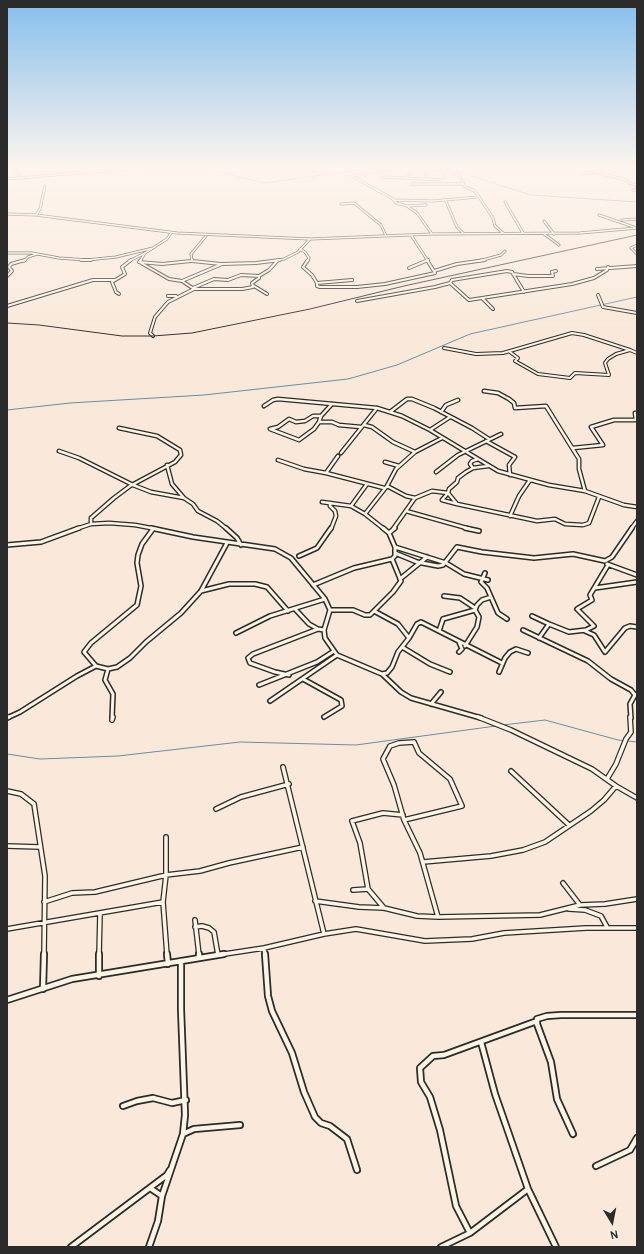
<!DOCTYPE html>
<html>
<head>
<meta charset="utf-8">
<style>
	body { margin:0 }
	#map { position:relative; width:644px; height:1254px; overflow:hidden; background:#fae9da; font-family:Pangolin,sans-serif }
	canvas { display:block }
	.frame { position:absolute; inset:0; border:8px solid #2b2b2b; pointer-events:none }
	.north { position:absolute; left:592px; top:1202px; width:40px; height:40px; -webkit-text-stroke:3px #fcf5e5; paint-order:stroke; rotate:170deg; font-size:11px; font-weight:700; line-height:16px; text-align:center; color:#2b2b2b }
	.north::after { content:''; display:block; margin:auto; width:14px; height:18px; background:#2b2b2b; clip-path:polygon(50% 0,100% 100%,50% 72%,0 100%) }
</style>
</head>
<body>
<div id="map">
<canvas width="644" height="1254"></canvas>
<div class="frame"></div>
<div class="north">N</div>
</div>
<script>
const context = document.querySelector('canvas').getContext('2d');
context.lineJoin = 'round';
function toPath(rows) {
  const path = new Path2D();
  for (const r of rows) {
    path.moveTo(r[0], r[1]);
    for (let i = 2; i < r.length; i += 2) path.lineTo(r[i], r[i + 1]);
  }
  return path;
}
function strokePath(path, color, width, dash) {
  context.strokeStyle = color;
  context.lineWidth = width;
  context.lineCap = dash ? 'butt' : 'round';
  context.setLineDash(dash || []);
  context.stroke(path);
}
strokePath(toPath([
	[206,166,216,171,264,183,388,166],
	[440,166,531,195,637,202],
	[7,410,70,403,204,395,348,379,397,365,470,334,637,297],
	[503,725,545,720,618,740,637,742],
	[7,754,40,759,118,756,240,742,356,745,496,726]
]), '#6a8ca3', 1);
const minorFar5 = toPath([
	[12,166,22,178],
	[311,166,314,171],
	[414,166,458,173,465,187,475,191,493,218,495,226,503,233],
	[616,166,614,168,595,172,626,180,629,183,637,185],
	[14,168,23,166],
	[427,170,427,179],
	[584,173,595,172],
	[352,176,393,199,396,203,407,206,417,213,432,234],
	[352,176,409,166],
	[384,177,441,180,445,178,444,174,447,171],
	[407,178,410,173],
	[7,179,161,166],
	[412,184,463,184],
	[637,187,633,190,637,191],
	[445,199,457,227,464,234],
	[394,200,433,201,478,197],
	[505,202,523,233],
	[341,204,354,203,381,225,386,236],
	[407,206,426,205],
	[7,214,36,215,177,233,310,239,432,234,580,233,637,228],
	[36,215,40,209,45,186],
	[599,215,634,227],
	[622,220,637,219],
	[544,221,554,234],
	[544,234,559,245],
	[411,235,428,261],
	[637,245,631,248,637,254],
	[300,249,305,252,309,258,307,261],
	[7,253,32,253,59,258,87,260,116,257,153,248],
	[24,261,28,257,37,254],
	[129,261,145,253],
	[140,261,145,253,167,239,171,233],
	[192,261,191,254,206,236],
	[273,261,284,259,298,252,310,239],
	[479,261,501,255,505,251]
]);
const minorFar4 = toPath([
	[81,260,91,260],
	[141,260,139,262,162,264,191,261],
	[192,260,192,261,221,264],
	[308,260,303,267,312,275,317,283,352,280],
	[141,263,169,279,182,281,194,289,168,302,155,317,150,333,153,336],
	[409,268,428,260],
	[597,269,637,266],
	[434,271,457,264,485,260],
	[513,274,528,276,553,276,552,272,556,271],
	[7,276,12,271,9,267,11,264,25,260],
	[182,281,222,264,256,263,280,260],
	[317,283,317,286,320,287,357,287,385,284,435,273,427,260],
	[450,283,469,300,482,298],
	[254,286,267,294],
	[193,288,214,279,228,280,241,275,259,276],
	[194,289,242,289,253,287,252,283,259,278,259,276,269,270,278,260],
	[119,294,116,292,112,282,125,274,122,267,131,260],
	[598,295,603,307,637,313],
	[168,296,176,296],
	[357,301,435,287,450,283,452,280,507,271,512,272,524,292],
	[7,306,93,280,115,280],
	[493,309,482,298,572,284,594,278,607,270,608,267],
	[444,348,476,354,503,353,572,333,584,335,630,350],
	[510,352,518,358,515,361,538,374,570,378,575,373,609,375,605,363,608,359,616,354,630,350,637,353]
]);
const minorFar3 = toPath([
	[484,391,498,393,509,399,514,403,515,408,546,406,579,459,579,469,585,491],
	[264,406,273,400,278,399,377,408,402,416,430,430,498,471,549,485,585,491,624,505,637,507],
	[390,412,407,399,412,399,434,408,472,428,489,439],
	[441,412,446,405,458,400],
	[321,416,313,416,305,421,296,422,289,419,278,427,270,429,299,440,314,429,319,422,332,422,339,425,361,427],
	[636,420,635,413,637,413],
	[319,422,321,416,332,404],
	[364,425,372,427,393,442,415,452],
	[430,430,450,417],
	[486,441,515,457,509,465,510,475],
	[573,448,603,445,591,427,614,420,637,420],
	[59,451,79,458,133,485,151,492,184,498,193,504,198,511,217,521,227,529],
	[341,453,377,408],
	[278,460,304,469,326,473,338,456],
	[385,462,399,466],
	[167,465,172,484,184,498],
	[473,468,470,464,472,461,478,459],
	[436,472,458,455,501,434],
	[326,473,384,488],
	[387,486,406,496,415,498],
	[448,493,457,504,442,500,448,493],
	[322,502,351,506],
	[330,503,330,506,335,511,336,516,331,529],
	[457,504,537,521,555,519,565,524,583,525,589,523,599,497],
	[406,511,470,529],
	[365,514,351,506,367,484],
	[510,516,519,496,530,480],
	[91,524,91,518,114,498,130,486,175,462,181,455,180,450,157,436,119,428],
	[76,529,91,524,109,523,135,525,156,529],
	[384,529,365,514,387,486,396,469,415,452,442,438],
	[393,529,415,498,432,491,448,493,449,489,457,482,458,478,466,472,473,468,488,466],
	[631,529,637,521]
]);
const minorFar2 = toPath([
	[151,528,193,537,275,549,291,558,325,599,330,610,324,630,325,638,337,655,382,674,401,692,411,698,481,718],
	[226,528,237,538,241,545],
	[383,528,389,533],
	[465,528,479,531],
	[153,529,142,544,138,555,137,563,141,586,137,605,91,643,84,652,96,666,108,669,117,667,130,658,146,642,181,613,201,591,227,543],
	[7,545,41,542,79,528],
	[395,547,446,563,464,574,488,580],
	[395,553,417,562,438,566,443,565,457,547,482,552,534,558,573,554,605,561,612,557,632,528],
	[299,556,317,548,331,528],
	[607,564,637,575],
	[485,573,481,582,487,588,498,613,507,619],
	[400,579,427,557],
	[313,585,354,568,392,559,395,556,395,547,389,533,395,528],
	[595,588,637,582],
	[201,591,229,584,255,584,267,587,288,611],
	[444,596,460,598,475,608],
	[295,609,309,624,318,629],
	[330,610,353,610,365,615,370,615,393,592,401,581,392,559],
	[374,611,398,624,409,638],
	[532,616,549,624],
	[523,630,588,661,611,679,631,690,635,695,637,694],
	[439,631,443,619,475,610],
	[585,631,594,635,605,652,625,628,630,626,637,627],
	[236,633,270,616,325,599],
	[539,638,549,624,569,632,586,630,594,626,577,609,592,600,590,595,608,565],
	[459,642,462,649,459,652],
	[465,646,477,627,479,617,475,610,477,605,482,600,491,597],
	[402,647,430,664,450,672],
	[108,669,105,680,113,694,112,718],
	[499,672,505,658,510,652,516,649,528,653],
	[382,674,387,673,392,667,398,652,409,638,417,624,421,622,502,663],
	[289,675,275,672,250,663,248,658,253,654,318,629,324,630],
	[303,679,341,700,342,706,324,717],
	[259,685,317,662,334,651],
	[270,701,337,655],
	[431,704,441,692],
	[7,718,20,712,77,676,96,666],
	[631,718,630,704,635,695]
]);
const minorFar1 = toPath([
	[478,717,511,730,592,769,616,786,637,798],
	[7,718,9,717],
	[112,720,113,717],
	[414,742,419,753,450,779,462,806,404,820,394,785,383,759,390,746,399,743,414,742],
	[283,767,324,934],
	[511,771,569,825],
	[607,779,616,764,626,739,631,732,630,717],
	[7,791,21,794,34,804,45,876,44,955],
	[216,809,241,797,289,784],
	[404,820,420,853,438,917],
	[166,837,166,875,163,902,167,955],
	[7,846,40,847],
	[423,862,491,856,523,850,545,842,591,811,604,800,616,786],
	[563,883,580,905],
	[353,890,368,889],
	[315,901,359,907,384,908,417,916,438,917,540,915,580,905,605,904,637,899],
	[44,902,72,893,95,892,166,875,200,871,229,863,303,847],
	[384,908,368,889,360,843,352,821,383,813,403,815],
	[569,909,585,910,601,916,607,927],
	[195,920,199,955],
	[195,927,202,926,209,928,214,932,218,955],
	[7,929,163,902],
	[264,948,265,955],
	[99,955,100,914],
	[218,955,264,948,324,934,356,929,425,941,472,939,504,933,586,928,637,928]
]);
const minor = toPath([
	[167,954,168,964],
	[199,954,199,958],
	[265,954,268,996,272,1011,292,1053,304,1092,315,1117,321,1123,330,1126,347,1139,357,1170],
	[99,976,99,954],
	[43,989,44,954],
	[7,1000,72,979,224,954],
	[481,1042,495,1094,528,1189,556,1247],
	[123,1106,137,1101,153,1098,172,1103,186,1100],
	[183,1134,194,1129,240,1125],
	[573,1134,557,1099,551,1062,537,1024,537,1019,547,1016,561,1015,637,1015],
	[596,1166,630,1150,637,1138],
	[150,1188,162,1196],
	[470,1233,456,1206,440,1130,430,1097,421,1082,420,1068,433,1056,444,1055,537,1021],
	[71,1247,167,1175,170,1170],
	[149,1247,158,1221,162,1196,183,1134,185,1115,181,1009,181,961],
	[441,1247,470,1233,528,1189]
]);
strokePath(minorFar5, '#2b2b2b', 3);
strokePath(minorFar4, '#2b2b2b', 4);
strokePath(minorFar3, '#2b2b2b', 5);
strokePath(minorFar2, '#2b2b2b', 6);
strokePath(minorFar1, '#2b2b2b', 6);
strokePath(minor, '#2b2b2b', 8);
strokePath(minorFar5, '#fcf5e5', 1.5);
strokePath(minorFar4, '#fcf5e5', 2);
strokePath(minorFar3, '#fcf5e5', 2.5);
strokePath(minorFar2, '#fcf5e5', 3);
strokePath(minorFar1, '#fcf5e5', 3.5);
strokePath(minor, '#fcf5e5', 4.5);
strokePath(toPath([
	[7,323,39,325,122,336,153,336,192,333,310,309,404,286,637,235]
]), '#2b2b2b', 1);
const sky = context.createLinearGradient(0, 0, 0, 341);
sky.addColorStop(0, '#86beec');
sky.addColorStop(0.49, '#fdf5ee');
sky.addColorStop(1, '#fdf5ee00');
context.fillStyle = sky;
context.fillRect(0, 0, 644, 341);
</script>
</body>
</html>
